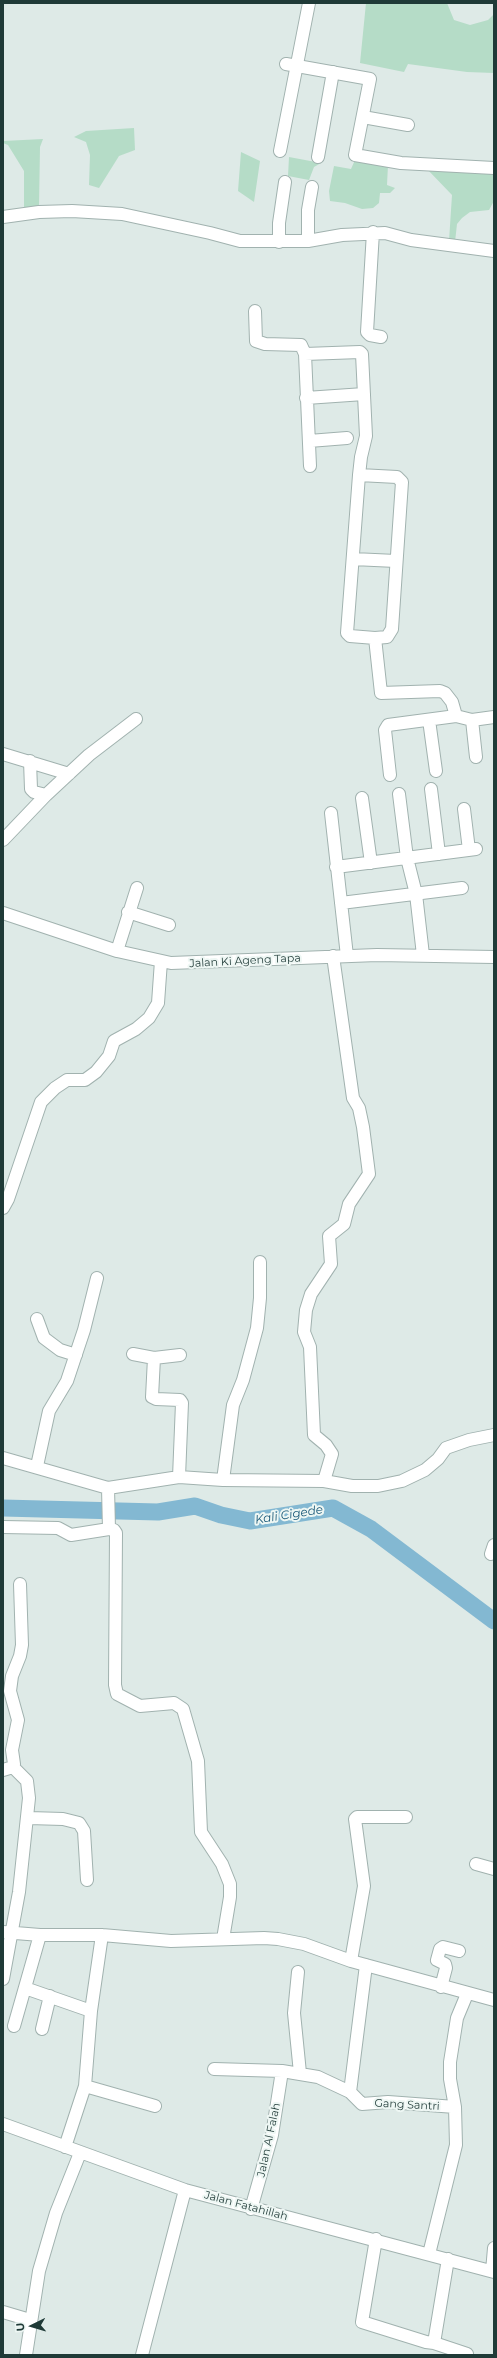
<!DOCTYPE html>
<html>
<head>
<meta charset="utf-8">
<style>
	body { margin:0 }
	#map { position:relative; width:497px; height:2358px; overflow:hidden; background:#deeae7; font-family:Montserrat,sans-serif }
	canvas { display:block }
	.frame { position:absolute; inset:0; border:4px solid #1f3a37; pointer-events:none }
	.north { position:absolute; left:12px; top:2306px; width:40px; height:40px; -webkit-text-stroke:3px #eef7f4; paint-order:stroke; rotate:265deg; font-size:11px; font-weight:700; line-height:16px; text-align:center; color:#1f3a37 }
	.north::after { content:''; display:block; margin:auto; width:14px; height:18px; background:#1f3a37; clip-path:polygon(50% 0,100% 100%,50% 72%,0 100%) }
</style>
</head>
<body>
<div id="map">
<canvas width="497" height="2358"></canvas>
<div class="frame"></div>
<div class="north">U</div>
</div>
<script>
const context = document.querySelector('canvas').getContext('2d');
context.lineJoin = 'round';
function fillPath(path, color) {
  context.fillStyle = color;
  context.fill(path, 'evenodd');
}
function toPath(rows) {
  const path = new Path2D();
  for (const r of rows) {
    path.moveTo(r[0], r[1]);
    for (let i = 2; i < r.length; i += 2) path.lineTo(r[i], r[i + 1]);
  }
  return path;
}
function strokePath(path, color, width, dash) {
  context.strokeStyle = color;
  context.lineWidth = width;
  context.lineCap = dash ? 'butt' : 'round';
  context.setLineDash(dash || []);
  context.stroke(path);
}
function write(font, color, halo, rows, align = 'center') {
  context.font = font + ' Montserrat,sans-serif';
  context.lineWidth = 4;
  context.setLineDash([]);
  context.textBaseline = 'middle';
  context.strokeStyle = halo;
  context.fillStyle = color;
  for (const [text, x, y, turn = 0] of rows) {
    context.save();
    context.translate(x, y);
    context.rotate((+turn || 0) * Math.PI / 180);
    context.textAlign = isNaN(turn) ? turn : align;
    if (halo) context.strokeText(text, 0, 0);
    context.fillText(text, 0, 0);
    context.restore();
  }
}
fillPath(toPath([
	[366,3,447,3,454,20,470,25,488,20,494,14,494,73,467,72,408,64,404,72,360,63],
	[134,128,135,150,119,156,99,188,89,185,90,155,86,142,74,137,86,131],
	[43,139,40,147,39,207,24,208,24,171,8,145,3,143,3,141],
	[241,152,260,161,254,202,238,191],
	[289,157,321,163,314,167,309,180,288,176],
	[355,160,388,165,387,185,395,188,390,193,380,193,379,203,373,208,362,209,345,203,330,201,329,191,334,166,351,169],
	[427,169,494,174,494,201,489,210,470,212,462,218,457,224,455,242,449,241,452,195]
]), '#b5dcc7');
strokePath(toPath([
	[3,1508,158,1512,195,1506,221,1515,250,1521,333,1508,371,1529,494,1621]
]), '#83b8d2', 17);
const minor = toPath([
	[286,64,370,79,355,155,401,163,494,168],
	[363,117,408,125],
	[280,151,309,3],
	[318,157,333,72],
	[3,217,39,212,72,211,122,214,210,233,240,241,308,241,342,235,385,233,411,240,494,251],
	[373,232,367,332,370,335,381,337],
	[308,241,308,210,312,187],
	[279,242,279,223,285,182],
	[255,311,256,341,265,344,301,345,305,354],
	[306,398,364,394],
	[309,441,347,438],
	[310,466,305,354,360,352,362,354,366,436,361,457,359,475,397,477,402,482,392,629,387,637,375,638],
	[359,475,347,633,350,636,375,638,381,693,440,691,445,693,452,702,456,716],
	[353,559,396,561],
	[429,720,436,771],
	[472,720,476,757],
	[3,754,69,774],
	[30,761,31,789,34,792,46,795],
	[390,775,385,730,388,725,456,716,472,720,494,717],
	[431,789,439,854],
	[399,794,407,858,416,894,423,955],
	[362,798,371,863],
	[464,809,469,850],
	[331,813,347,956],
	[3,840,46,795,89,755,136,719],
	[336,867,476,849],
	[341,903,462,888],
	[128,912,169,925],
	[3,913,117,951,171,963,377,955,494,957],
	[117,951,137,888],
	[3,1208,8,1199,41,1102,55,1088,67,1080,85,1080,96,1072,109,1056,114,1041,136,1029,149,1018,158,1003,161,961],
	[37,1319,44,1338,60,1350,76,1355],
	[133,1354,154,1358,180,1355],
	[154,1358,152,1397,156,1399,180,1400,182,1403,179,1477],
	[3,1458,108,1488,179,1477,223,1480,324,1481,352,1486,378,1486,402,1481,425,1470,438,1459,446,1448,469,1440,494,1435],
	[37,1466,49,1411,67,1381,84,1330,97,1278],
	[223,1480,233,1405,243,1380,257,1328,260,1298,260,1262],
	[324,1481,332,1454,326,1445,314,1435,310,1347,304,1332,306,1310,311,1294,331,1264,329,1236,344,1224,349,1204,369,1174,363,1127,359,1108,353,1098,333,956],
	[108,1488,109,1529],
	[3,1527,58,1528,71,1535,109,1529,114,1530,116,1533,115,1685,117,1694,140,1706,174,1703,183,1709,198,1761,201,1832,222,1864,230,1884,230,1897,223,1939],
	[491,1554,494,1545],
	[3,1770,13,1767,14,1764,12,1750,18,1720,10,1691,12,1676,20,1656,22,1645,20,1584],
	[29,1818,63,1819,79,1823,84,1831,87,1880],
	[476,1864,494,1869],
	[3,1932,40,1935,102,1935,171,1941,264,1938,278,1939,304,1944,351,1961,494,2000],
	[351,1961,364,1886,355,1819,357,1817,406,1817],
	[298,1972,294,2013,300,2073],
	[3,1979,19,1892,29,1798,27,1781,13,1767],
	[441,1987,446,1968,445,1964,437,1960,440,1949,443,1947,459,1951],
	[25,1988,91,2011],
	[14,2026,40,1935],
	[42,2029,50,1996],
	[214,2069,282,2071,318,2077,350,2092,362,2104,388,2102,455,2107],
	[85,2086,155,2106],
	[350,2092,366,1965],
	[3,2124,185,2190,494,2272],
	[65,2147,85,2086,91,2011,102,1935],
	[251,2209,272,2135,282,2071],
	[376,2239,362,2322,426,2342,434,2343,448,2259],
	[429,2254,456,2145,455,2107,450,2079,450,2062,457,2018,467,1994],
	[492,2271,494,2248],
	[3,2312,30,2320],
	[434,2343,467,2354],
	[26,2355,39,2271,56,2213,80,2153],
	[142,2355,185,2190]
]);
strokePath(minor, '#a1b2af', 14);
strokePath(minor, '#fff', 12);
write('11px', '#1f3a37', '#eef7f4', [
	["Jalan Ki Ageng Tapa",245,961,-3],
	["Gang Santri",407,2105,3],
	["Jalan Al Falah",269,2140,-78],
	["Jalan Fatahillah",246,2206,15]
]);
write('italic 12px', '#185777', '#eef7f4', [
	["Kali Cigede",289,1515,-9]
]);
</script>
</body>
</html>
